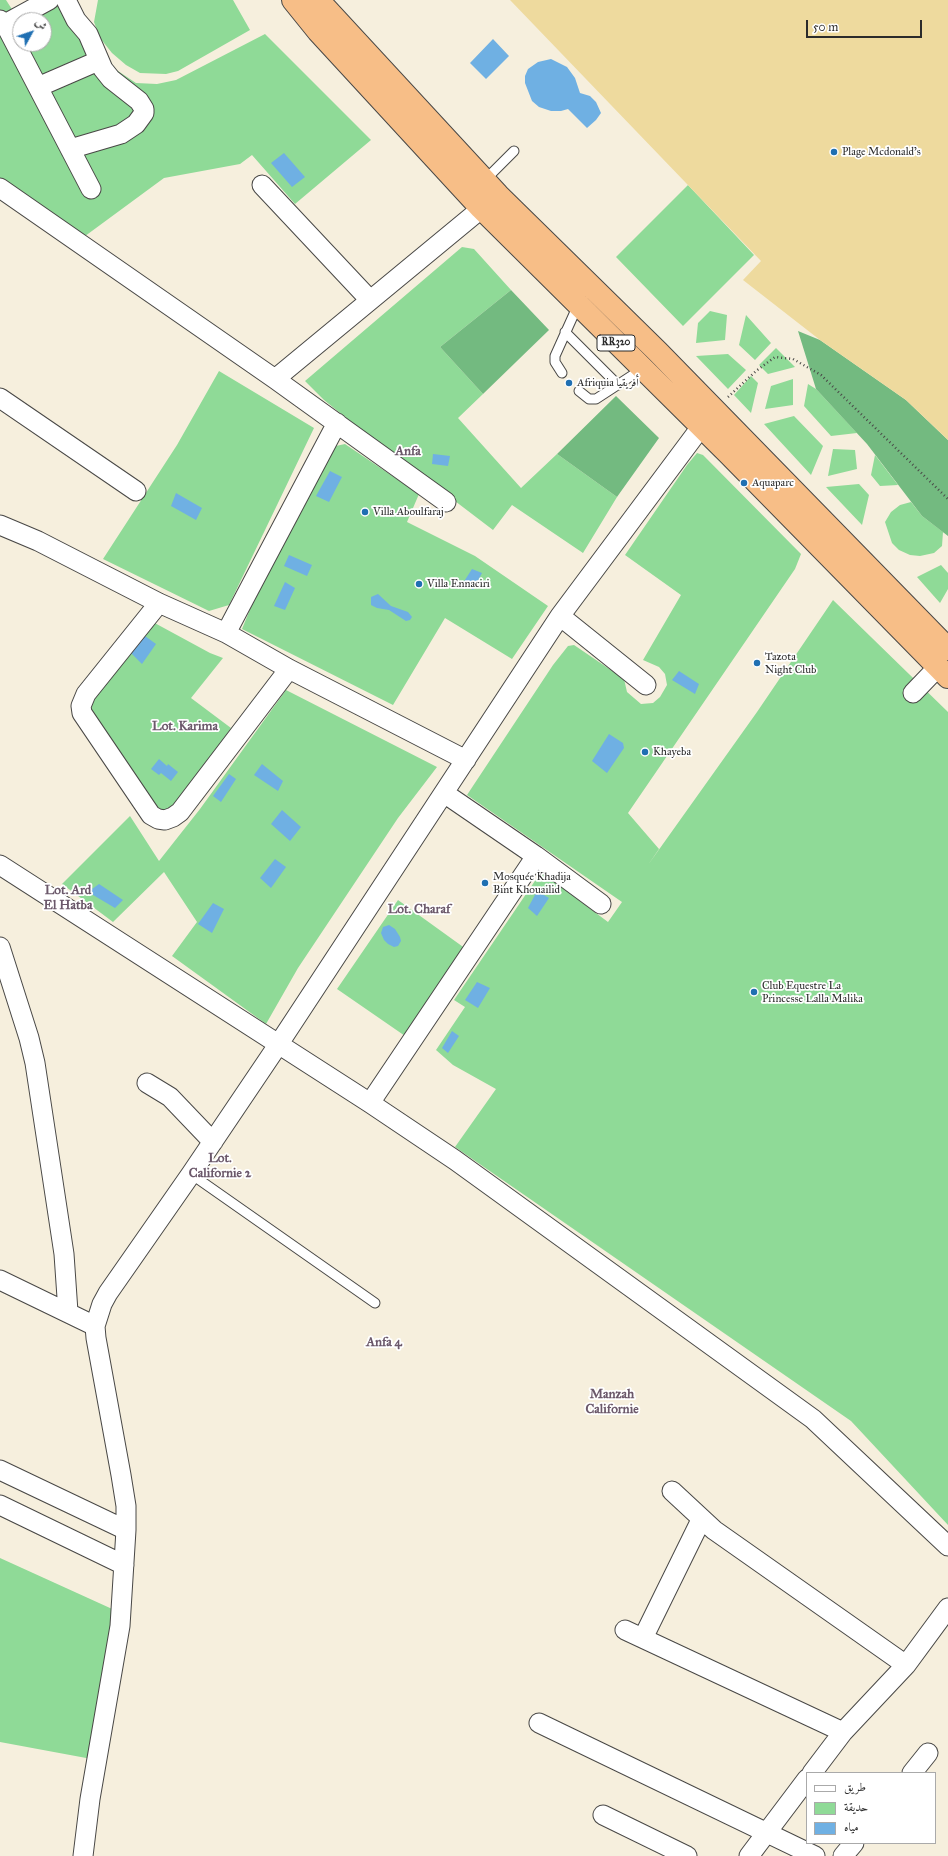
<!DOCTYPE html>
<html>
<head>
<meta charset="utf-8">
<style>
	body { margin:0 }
	#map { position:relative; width:948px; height:1856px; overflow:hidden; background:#f6efdd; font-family:"IM FELL Great Primer",Amiri,serif }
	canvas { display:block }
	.legend { position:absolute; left:806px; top:1772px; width:130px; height:72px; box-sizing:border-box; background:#fff; border:1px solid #aaa; margin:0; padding:5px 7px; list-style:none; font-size:12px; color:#2b2b2b }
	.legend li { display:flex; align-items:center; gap:8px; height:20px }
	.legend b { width:20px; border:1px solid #aaa }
	.north { position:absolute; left:12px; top:12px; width:40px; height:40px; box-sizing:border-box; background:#fff; border:1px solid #aaa; border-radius:50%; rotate:50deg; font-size:11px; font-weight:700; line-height:16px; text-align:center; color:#2b2b2b }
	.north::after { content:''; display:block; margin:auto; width:14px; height:18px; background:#1f6fb2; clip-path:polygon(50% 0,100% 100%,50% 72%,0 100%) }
	.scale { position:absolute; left:806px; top:20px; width:116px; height:18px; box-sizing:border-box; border:2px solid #2b2b2b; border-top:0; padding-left:5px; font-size:12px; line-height:14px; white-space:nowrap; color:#2b2b2b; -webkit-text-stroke:3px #fff; paint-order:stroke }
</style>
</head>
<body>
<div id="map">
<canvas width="948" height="1856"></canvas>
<ul class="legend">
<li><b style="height:5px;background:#fff"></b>طريق</li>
<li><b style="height:11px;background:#8fda97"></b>حديقة</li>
<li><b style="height:11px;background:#6fb0e3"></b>مياه</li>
</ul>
<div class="north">ش</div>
<div class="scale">50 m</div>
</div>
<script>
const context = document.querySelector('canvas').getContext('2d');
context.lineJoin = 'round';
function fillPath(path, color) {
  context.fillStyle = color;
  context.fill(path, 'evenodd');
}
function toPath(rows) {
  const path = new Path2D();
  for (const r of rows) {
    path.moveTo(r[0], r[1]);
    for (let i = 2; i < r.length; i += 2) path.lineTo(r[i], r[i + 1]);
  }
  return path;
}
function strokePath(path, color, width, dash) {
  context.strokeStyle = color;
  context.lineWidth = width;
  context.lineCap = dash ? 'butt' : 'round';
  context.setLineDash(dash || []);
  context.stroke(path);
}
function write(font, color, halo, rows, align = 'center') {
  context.font = font + ' "IM FELL Great Primer",Amiri,serif';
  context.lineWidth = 3.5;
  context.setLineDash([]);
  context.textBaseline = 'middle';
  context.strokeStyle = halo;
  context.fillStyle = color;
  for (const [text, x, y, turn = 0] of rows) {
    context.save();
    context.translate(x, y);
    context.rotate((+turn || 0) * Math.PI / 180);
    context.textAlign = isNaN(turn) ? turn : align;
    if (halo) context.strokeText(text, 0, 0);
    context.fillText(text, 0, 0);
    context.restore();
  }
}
fillPath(toPath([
	[0,0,6,0,17,17,53,0,75,0,99,50,115,69,136,83,157,84,176,80,265,34,371,140,295,204,252,155,240,164,164,178,77,242,0,179],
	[20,20,44,20,44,44,20,44],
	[98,0,233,0,250,30,178,71,166,74,140,73,126,65,112,53,100,38,94,22],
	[688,185,754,255,683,326,616,257],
	[462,247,474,249,511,290,440,347,483,394,458,418,521,488,557,454,617,497,583,553,512,505,493,530,350,421,324,400,305,381],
	[710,311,727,315,725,340,696,343,698,323],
	[746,315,771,343,755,360,739,345],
	[776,348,795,367,768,374,759,365],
	[728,354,746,370,728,389,696,356],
	[219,371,314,428,229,605,209,611,103,559,177,445],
	[751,376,758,383,751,413,734,395],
	[793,379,793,405,765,409,771,386],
	[808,384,816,389,857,433,831,436,804,406],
	[794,416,823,446,811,475,764,424],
	[345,444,419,494,407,522,475,556,548,606,512,659,445,618,393,705,242,629,267,568,331,447],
	[833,449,855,450,857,469,828,476],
	[697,453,703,455,801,554,795,569,628,813,659,849,648,865,757,712,833,600,948,712,948,1525,851,1421,455,1147,496,1089,453,1065,436,1050,465,1007,454,1000,541,872,608,922,622,902,467,795,553,665,568,646,574,645,624,679,627,692,641,704,653,703,660,697,667,685,665,674,659,667,643,660,681,595,625,555,687,465],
	[875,455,898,485,880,486,871,475],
	[859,484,869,495,862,525,826,487],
	[911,502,922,516,943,532,942,546,934,553,920,556,910,555,899,550,892,543,885,522,891,512,900,505],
	[941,565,948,573,948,589,940,603,917,577],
	[151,621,210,653,223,658,191,698,231,728,176,809,158,813,91,713,93,699],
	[286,690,437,767,398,818,298,968,266,1024,172,956,197,922,164,872,113,922,62,884,130,816,159,861,200,809],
	[398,900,466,949,408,1038,337,989],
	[0,1558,121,1613,97,1760,0,1742]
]), '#8fda97');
fillPath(toPath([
	[511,290,549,330,483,394,440,347],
	[798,331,820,340,906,400,948,440,948,536,922,516,867,444,816,389],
	[616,396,659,438,617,497,557,454]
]), '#73ba80');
fillPath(toPath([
	[510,0,948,0,948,440,906,400,820,340,743,280,761,261]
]), '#eeda9e');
fillPath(toPath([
	[493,39,509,56,486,79,470,63],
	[551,59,567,67,575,78,580,93,590,96,596,102,601,113,596,120,587,128,568,109,561,111,551,111,539,107,532,101,525,83,525,76,528,69,538,62],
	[284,153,305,177,292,187,271,163],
	[433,454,450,456,448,466,432,464],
	[330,471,342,477,329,502,316,496],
	[176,493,202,508,196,520,171,506],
	[289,555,312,565,307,576,284,566],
	[472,569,482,573,473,590,463,583],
	[285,582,295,588,285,610,274,606],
	[378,594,391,606,408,612,412,617,410,620,406,621,389,610,377,608,371,605,371,597],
	[145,636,156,644,142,664,131,653],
	[679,671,699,684,695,694,672,680],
	[609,734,623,743,624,748,607,773,592,761],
	[159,759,167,766,168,764,178,772,171,781,161,773,159,775,151,769],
	[262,764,283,781,278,791,254,775],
	[229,774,236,779,221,802,213,796],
	[282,810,301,827,290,841,271,824],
	[275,859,286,867,271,888,260,878],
	[99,884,123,900,115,908,88,892],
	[537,891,549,898,537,916,528,908],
	[213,903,224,909,212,933,198,924],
	[389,925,395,929,400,937,401,941,398,946,394,947,388,944,384,940,381,933,383,927],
	[477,982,490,988,478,1008,465,1000],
	[452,1031,459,1036,448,1053,442,1048]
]), '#6fb0e3');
const service = toPath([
	[485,180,514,151],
	[565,332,618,385],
	[562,373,555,362,555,356,578,305],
	[579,391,589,399,596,399,642,369],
	[191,1174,375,1303]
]);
const minor = toPath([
	[66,0,76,20,88,34,103,69,111,79,139,101,144,109,144,113,136,124,121,134,70,149],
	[0,20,5,24,49,0],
	[5,24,91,189],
	[38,87,98,61],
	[262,185,370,300],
	[0,188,275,379,446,502],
	[275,379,493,199],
	[0,398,136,491],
	[0,525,38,541,159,603,226,633,289,669,466,760],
	[159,603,86,694,81,706,82,713,151,815,158,819,165,820,173,817,180,812,289,669],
	[560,616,646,685],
	[226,633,337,423],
	[913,693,938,667],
	[536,856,601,904],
	[0,865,370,1103,455,1160,813,1419,948,1546],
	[0,947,29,1038,35,1063,64,1254,68,1312],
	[147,1083,170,1097,213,1142],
	[370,1103,536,856,444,793],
	[0,1280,95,1326],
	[0,1470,126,1530],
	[672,1491,714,1530,906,1665],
	[0,1505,124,1565],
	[625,1630,843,1732],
	[643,1638,701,1520],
	[539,1723,815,1856],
	[812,1773,843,1732,906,1665,948,1608],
	[912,1773,928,1753],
	[603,1815,687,1856],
	[83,1856,90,1799,120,1626,126,1530,126,1506,121,1475,96,1338,95,1326,102,1304,108,1293,191,1174,278,1045,560,616,710,415],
	[749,1856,807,1779],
	[843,1856,854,1843]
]);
const trunk = toPath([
	[293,0,318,31,481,208,729,454,948,677],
	[318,0,498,195,658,352,948,649]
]);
strokePath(service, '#494846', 11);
strokePath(minor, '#494846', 21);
strokePath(trunk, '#494846', 24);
strokePath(toPath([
	[728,397,756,371,775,357,793,359,821,375,948,499]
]), '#494846', 2.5, [1, 3]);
strokePath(service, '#fff', 9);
strokePath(minor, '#fff', 19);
strokePath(trunk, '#f7be87', 22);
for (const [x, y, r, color] of [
	[834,152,4,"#1f6fb2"],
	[569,383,4,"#1f6fb2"],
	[744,483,4,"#1f6fb2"],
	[365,512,4,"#1f6fb2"],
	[419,584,4,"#1f6fb2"],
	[757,663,4,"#1f6fb2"],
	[645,752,4,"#1f6fb2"],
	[485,883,4,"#1f6fb2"],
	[754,992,4,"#1f6fb2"]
]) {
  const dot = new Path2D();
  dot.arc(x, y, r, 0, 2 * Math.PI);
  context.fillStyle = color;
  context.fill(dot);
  strokePath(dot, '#fff', 1.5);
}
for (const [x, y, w] of [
	[616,343,38]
]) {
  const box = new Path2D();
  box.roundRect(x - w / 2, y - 8, w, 16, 3);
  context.fillStyle = '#fff';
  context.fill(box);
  strokePath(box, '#2b2b2b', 1);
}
write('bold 10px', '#2b2b2b', null, [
	["RR320",616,343]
]);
write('11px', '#2b2b2b', '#fff', [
	["Plage Mcdonald's",842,152],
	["Afriquia أفريقيا",577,383],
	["Aquaparc",752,483],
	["Villa Aboulfaraj",373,512],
	["Villa Ennaciri",427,584],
	["Tazota",765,657],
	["Night Club",765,670],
	["Khayeba",653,752],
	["Mosquée Khadija",493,877],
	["Bint Khouailid",493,890],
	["Club Equestre La",762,986],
	["Princesse Lalla Malika",762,999]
], 'left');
write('bold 13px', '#6b586a', '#fff', [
	["Anfa",408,452],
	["Lot. Karima",185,727],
	["Lot. Ard",68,891],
	["El Hatba",68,906],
	["Lot. Charaf",419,910],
	["Lot.",220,1159],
	["Californie 2",220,1174],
	["Anfa 4",384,1343],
	["Manzah",612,1395],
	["Californie",612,1410]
]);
</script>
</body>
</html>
